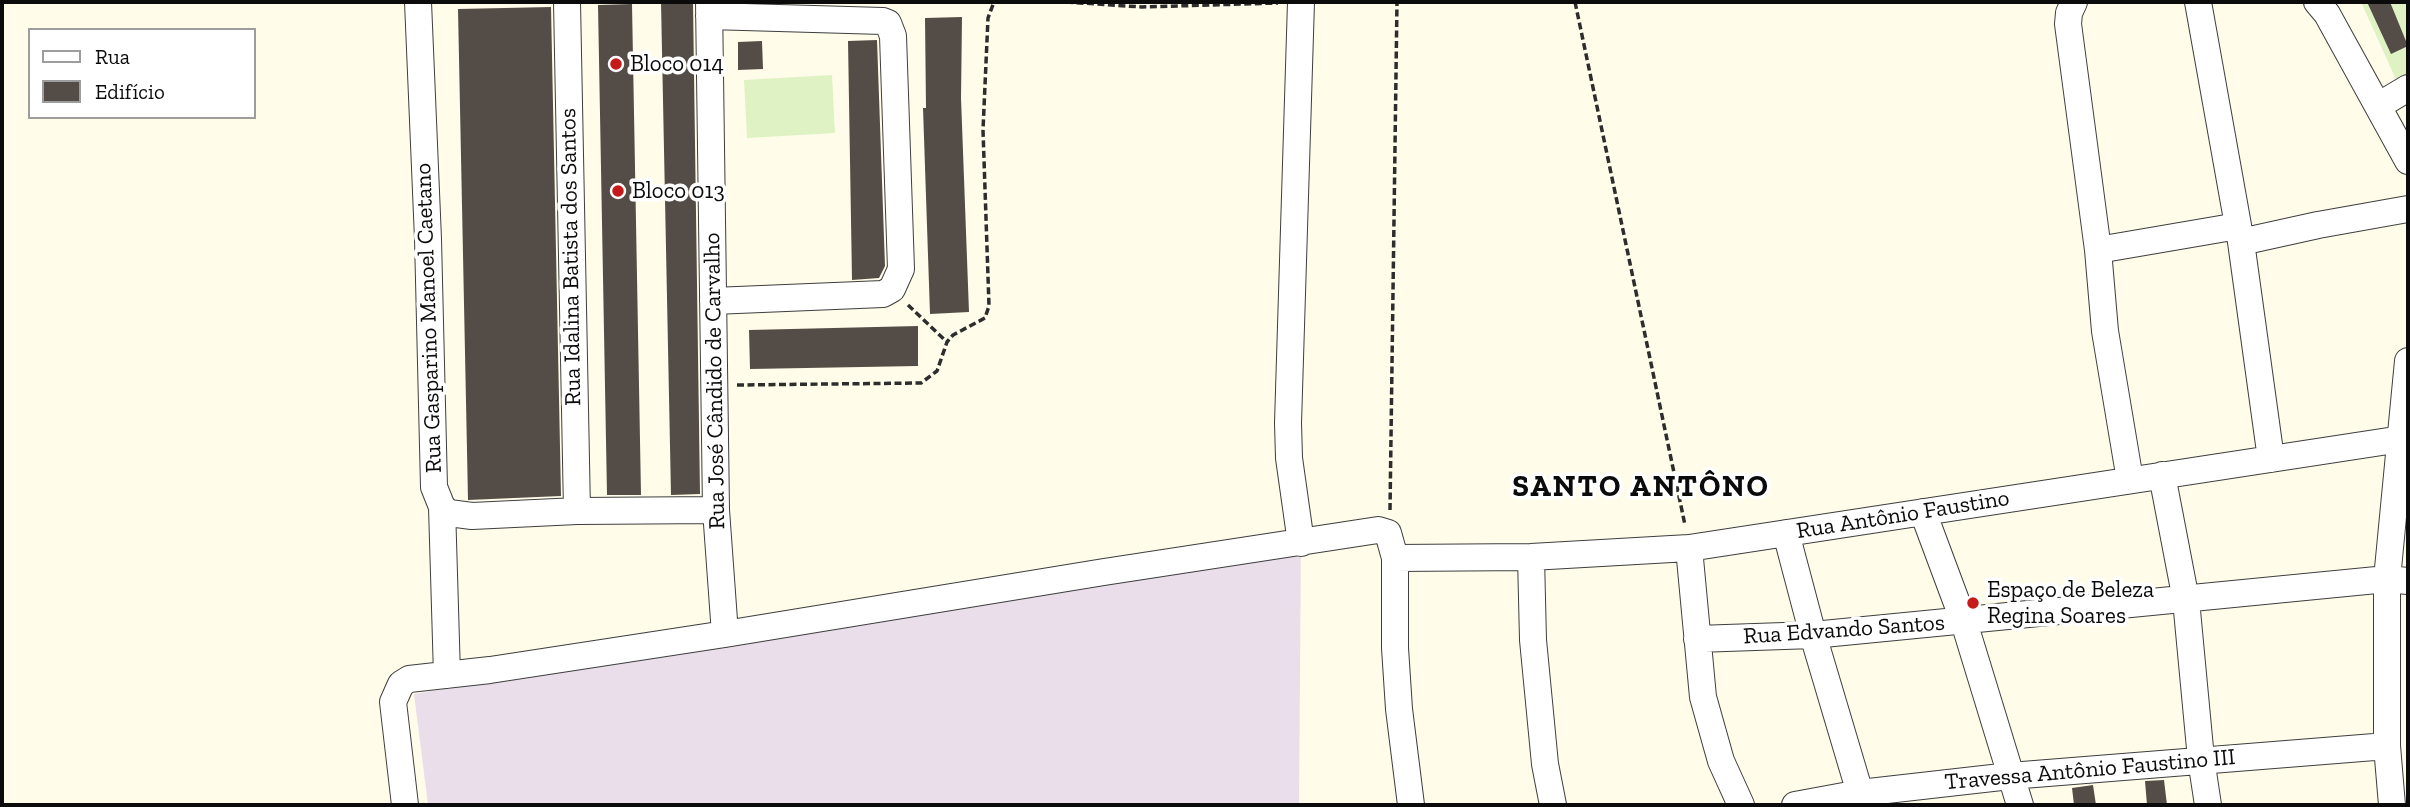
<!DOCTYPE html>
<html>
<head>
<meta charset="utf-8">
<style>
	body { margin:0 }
	#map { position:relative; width:2410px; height:807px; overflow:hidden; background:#fffce9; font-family:"Zilla Slab",serif }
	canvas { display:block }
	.frame { position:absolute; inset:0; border:4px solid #0b0b0b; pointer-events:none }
	.legend { position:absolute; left:28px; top:28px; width:228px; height:91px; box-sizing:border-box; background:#fff; border:2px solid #9d9d9d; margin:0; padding:9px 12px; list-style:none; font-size:21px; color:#0b0b0b }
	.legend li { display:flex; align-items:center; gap:14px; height:35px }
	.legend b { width:35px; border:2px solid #9d9d9d }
</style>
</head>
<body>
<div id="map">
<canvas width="2410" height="807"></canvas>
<div class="frame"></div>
<ul class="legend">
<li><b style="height:9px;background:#fff"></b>Rua</li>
<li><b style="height:19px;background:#544d47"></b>Edifício</li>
</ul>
</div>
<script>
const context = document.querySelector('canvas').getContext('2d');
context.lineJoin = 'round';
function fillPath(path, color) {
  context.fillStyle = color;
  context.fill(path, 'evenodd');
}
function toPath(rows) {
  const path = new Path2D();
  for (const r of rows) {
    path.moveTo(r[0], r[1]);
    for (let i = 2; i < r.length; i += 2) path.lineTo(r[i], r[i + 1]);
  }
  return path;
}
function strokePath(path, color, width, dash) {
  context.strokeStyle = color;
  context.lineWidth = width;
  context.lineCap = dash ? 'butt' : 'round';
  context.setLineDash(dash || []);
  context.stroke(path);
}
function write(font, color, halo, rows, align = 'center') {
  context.font = font + ' "Zilla Slab",serif';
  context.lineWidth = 7;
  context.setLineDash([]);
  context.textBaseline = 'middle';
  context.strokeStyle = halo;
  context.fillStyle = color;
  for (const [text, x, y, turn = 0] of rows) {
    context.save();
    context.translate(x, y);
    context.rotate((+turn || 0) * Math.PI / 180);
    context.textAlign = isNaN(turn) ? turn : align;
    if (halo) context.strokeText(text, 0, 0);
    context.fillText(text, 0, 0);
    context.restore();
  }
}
fillPath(toPath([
	[1301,541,1299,805,428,805,414,694]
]), '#eadeeb');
fillPath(toPath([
	[2361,2,2408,2,2408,106],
	[832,75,835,133,747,138,744,80]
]), '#dff2c3');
fillPath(toPath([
	[661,2,693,2,700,494,671,495],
	[2367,2,2390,2,2408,46,2391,54],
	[632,4,641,495,607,495,598,5],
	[551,7,561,496,468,500,458,9],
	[962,17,961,98,969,312,930,314,923,108,926,108,925,18],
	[877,40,885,266,879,278,852,280,848,41],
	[762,41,763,69,738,70,738,42],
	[918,326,918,366,750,369,749,330],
	[2164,780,2167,805,2147,805,2145,781],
	[2093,785,2096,805,2074,805,2072,788]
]), '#544d47');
const minor = toPath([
	[418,2,428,239,434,487,442,507,447,675],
	[567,2,577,511],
	[709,2,716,510,725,634],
	[2074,2,2069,13,2068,24,2098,250,2105,331,2130,480],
	[2198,2,2241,242,2271,459],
	[2317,2,2327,14,2408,161],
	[709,16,883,21,888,23,893,36,901,269,892,289,883,294,713,301],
	[2378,106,2408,88],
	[2241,242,2318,225,2408,209],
	[2098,250,2238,226],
	[2162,475,2186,600,2201,759,2208,805],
	[442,507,449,513,472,516,577,511,716,510],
	[1923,512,1964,622,2020,805],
	[1786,533,1813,635,1860,793],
	[1301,543,1289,458,1288,423,1301,2],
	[1689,548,1703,697,1721,761,1741,805],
	[1531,557,1533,640,1545,764,1553,805],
	[1395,558,1531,557,1689,548,2408,438],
	[1697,639,1813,635,2387,579,2408,581],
	[405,805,393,702,401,684,409,679,490,670,725,634,1104,572,1378,530,1388,533,1395,558,1395,648,1399,709,1411,805],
	[1795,805,1860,793,2010,776,2387,746],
	[2392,805,2387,746,2387,579,2408,361]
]);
strokePath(minor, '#3e3e3e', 28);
strokePath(toPath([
	[1066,2,1142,7,1278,3],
	[1575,2,1685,525],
	[908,305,947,342],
	[737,385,921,383,937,371,947,342,953,335,985,318,989,306,983,130,988,18,994,2],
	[1390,510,1397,2]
]), '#2d2d2d', 3.5, [7, 3.5]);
strokePath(minor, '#fff', 26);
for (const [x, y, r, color] of [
	[616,64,7,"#c41b1a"],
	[618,191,7,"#c41b1a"],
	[1973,603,7,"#c41b1a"]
]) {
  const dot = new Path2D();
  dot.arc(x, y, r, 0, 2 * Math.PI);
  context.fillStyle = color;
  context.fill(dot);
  strokePath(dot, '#fff', 2.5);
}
write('23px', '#0b0b0b', '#fff', [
	["Bloco 014",630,64],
	["Bloco 013",632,191],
	["Espaço de Beleza",1987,590],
	["Regina Soares",1987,616]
], 'left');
write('23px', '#0b0b0b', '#fff', [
	["Rua Idalina Batista dos Santos",571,257,-91],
	["Rua Gasparino Manoel Caetano",429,318,-92],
	["Rua José Cândido de Carvalho",715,381,-91],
	["Rua Antônio Faustino",1903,515,-9],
	["Rua Edvando Santos",1844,630,-4],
	["Travessa Antônio Faustino III",2090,770,-5]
]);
context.letterSpacing = '2px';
write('bold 30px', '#0b0b0b', '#fff', [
	["SANTO ANTÔNO",1641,487]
]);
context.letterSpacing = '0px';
</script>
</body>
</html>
